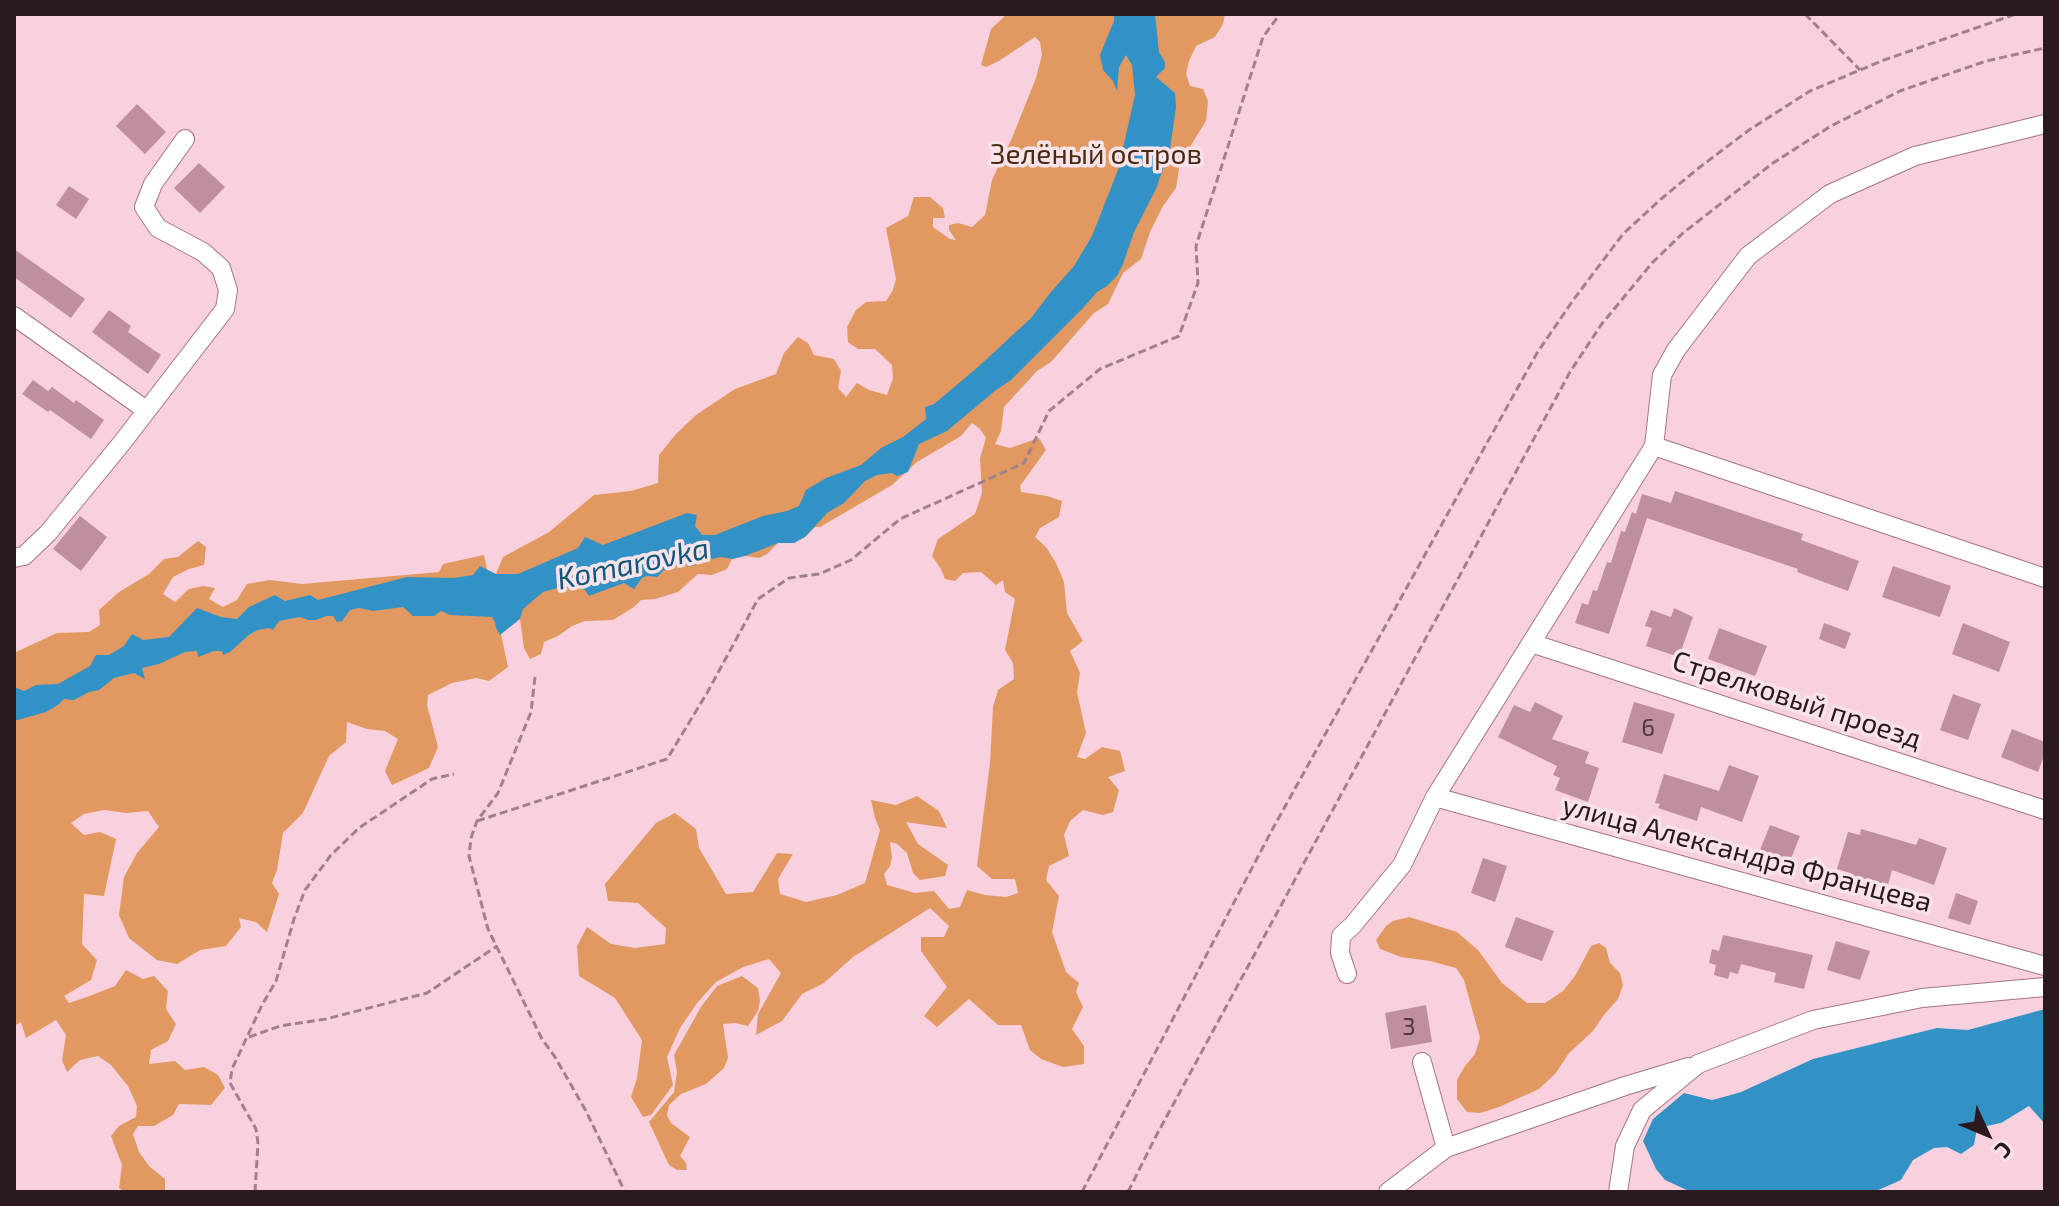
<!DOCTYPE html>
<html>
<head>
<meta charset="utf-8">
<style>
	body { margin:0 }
	#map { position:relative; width:2059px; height:1206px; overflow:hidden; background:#f9d0dd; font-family:"Exo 2",sans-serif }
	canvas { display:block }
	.frame { position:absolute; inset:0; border:16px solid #2b1920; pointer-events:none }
	.north { position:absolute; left:1947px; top:1094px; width:80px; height:80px; -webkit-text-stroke:6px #f9e3ea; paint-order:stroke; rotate:134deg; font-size:22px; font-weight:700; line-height:32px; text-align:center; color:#2b1920 }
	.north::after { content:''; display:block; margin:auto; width:28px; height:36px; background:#2b1920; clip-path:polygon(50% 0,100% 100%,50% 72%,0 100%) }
</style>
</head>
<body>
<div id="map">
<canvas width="2059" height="1206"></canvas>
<div class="frame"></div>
<div class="north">С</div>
</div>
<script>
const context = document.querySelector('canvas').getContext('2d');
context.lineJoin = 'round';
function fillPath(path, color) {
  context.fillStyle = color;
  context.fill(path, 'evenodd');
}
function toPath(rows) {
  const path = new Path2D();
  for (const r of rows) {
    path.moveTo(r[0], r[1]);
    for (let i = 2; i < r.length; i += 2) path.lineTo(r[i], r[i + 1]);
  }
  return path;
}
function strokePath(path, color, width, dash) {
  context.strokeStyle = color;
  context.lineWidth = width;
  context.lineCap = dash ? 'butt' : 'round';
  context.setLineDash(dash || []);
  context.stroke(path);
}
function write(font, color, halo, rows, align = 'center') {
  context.font = font + ' "Exo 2",sans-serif';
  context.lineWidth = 7;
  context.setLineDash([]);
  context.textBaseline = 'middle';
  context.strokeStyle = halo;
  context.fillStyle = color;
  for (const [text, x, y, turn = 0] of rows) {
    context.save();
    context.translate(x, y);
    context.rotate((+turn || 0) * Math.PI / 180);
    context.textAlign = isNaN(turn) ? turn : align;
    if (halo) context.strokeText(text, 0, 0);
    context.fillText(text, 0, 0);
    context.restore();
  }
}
fillPath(toPath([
	[1007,14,1225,14,1223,24,1215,37,1196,46,1189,61,1186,74,1190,86,1203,89,1208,101,1206,121,1180,163,1176,188,1163,206,1150,232,1141,259,1123,273,1108,304,1094,313,1051,362,1037,371,1004,407,1001,431,995,444,1010,448,1039,438,1046,450,1020,486,1021,492,1047,496,1062,501,1059,517,1040,528,1035,537,1046,547,1056,563,1064,582,1067,613,1083,641,1070,651,1080,673,1077,692,1086,733,1077,757,1085,759,1102,747,1120,751,1125,771,1108,777,1119,790,1113,812,1103,815,1083,810,1070,821,1064,835,1069,856,1049,866,1046,880,1059,896,1052,932,1066,972,1079,983,1076,992,1083,1007,1072,1029,1084,1046,1084,1064,1063,1067,1041,1059,1030,1050,1021,1025,998,1025,969,999,937,1027,924,1016,947,987,921,951,921,937,944,937,949,926,930,908,853,957,824,983,802,994,782,1021,756,1035,758,1014,781,973,769,959,743,967,716,982,697,1003,680,1028,667,1057,673,1085,651,1115,643,1117,631,1097,637,1078,642,1040,615,998,579,976,577,946,587,927,611,944,635,948,665,944,666,928,638,903,608,901,605,884,656,823,675,813,696,829,699,848,726,894,753,892,777,853,793,854,778,879,780,894,806,902,837,895,865,883,880,830,875,818,871,800,896,805,917,796,939,811,947,828,906,822,918,844,948,865,945,876,920,880,913,873,907,853,897,844,890,842,892,858,890,866,884,874,887,885,915,893,934,891,949,909,960,907,967,890,985,895,1006,897,1018,893,1015,879,992,879,977,866,990,763,993,707,998,690,1014,679,1013,663,1005,650,1015,599,1005,592,1003,580,996,585,981,572,963,573,955,581,945,579,941,569,932,556,938,539,975,514,982,493,980,458,986,438,980,429,972,423,961,436,917,462,892,485,820,527,815,527,805,537,794,543,778,543,767,554,759,558,745,556,732,559,727,569,712,575,698,574,678,592,655,599,641,600,634,607,613,620,585,621,572,626,558,636,544,642,541,654,530,659,524,648,520,619,496,574,503,557,549,532,594,495,631,491,658,483,659,455,676,434,696,415,735,389,776,374,784,353,798,337,808,343,814,355,834,359,841,371,838,388,846,397,857,383,869,390,887,395,893,378,892,365,875,349,858,349,848,342,847,327,856,310,866,302,886,301,893,290,896,279,886,228,908,216,914,197,930,197,943,208,945,218,933,218,933,227,950,239,956,240,949,230,949,225,958,223,972,227,985,215,992,180,1012,138,1036,78,1042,55,1040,42,1035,37,999,61,986,67,981,65,991,29],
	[198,541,206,547,204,565,189,569,173,577,163,594,175,602,189,589,203,586,215,588,209,599,223,607,237,600,247,584,270,580,302,584,439,572,443,564,484,555,508,667,489,681,476,678,452,683,428,695,427,705,438,747,429,768,392,785,385,771,398,739,385,731,367,729,347,722,346,742,329,756,303,813,283,833,277,870,272,883,279,894,267,932,256,922,239,918,241,927,226,946,200,950,177,964,157,960,129,938,119,915,124,877,137,853,159,827,148,811,126,813,104,810,84,814,71,823,84,835,100,832,116,839,104,896,84,894,82,944,97,960,91,980,64,996,69,1003,87,997,115,986,126,970,143,979,154,976,168,991,166,1009,176,1024,168,1041,151,1050,149,1064,175,1061,185,1070,204,1067,218,1075,225,1088,211,1105,179,1104,173,1115,154,1126,138,1126,133,1134,139,1152,149,1166,165,1179,165,1192,125,1192,119,1188,122,1165,111,1136,119,1126,136,1117,137,1106,128,1086,111,1065,98,1056,80,1060,67,1072,62,1060,66,1035,56,1020,26,1038,21,1022,14,1026,14,653,57,633,89,632,100,625,99,610,119,592,149,574,164,559,178,557],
	[1409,917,1457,932,1478,950,1502,983,1527,1003,1545,1003,1563,991,1575,976,1591,946,1599,943,1606,948,1610,963,1620,973,1623,985,1618,999,1603,1016,1593,1031,1569,1053,1556,1073,1539,1089,1499,1107,1480,1113,1467,1112,1457,1099,1457,1080,1465,1066,1475,1054,1480,1038,1464,980,1456,968,1430,961,1401,957,1380,949,1376,940,1386,926,1393,921],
	[742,976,758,988,760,1001,758,1011,748,1026,735,1023,723,1024,728,1058,724,1068,706,1084,681,1094,669,1105,667,1115,671,1123,690,1137,680,1156,686,1163,687,1170,677,1170,669,1165,649,1122,674,1092,677,1072,674,1055,701,1007,717,986]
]), '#e19961');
fillPath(toPath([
	[1114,14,1155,14,1159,52,1165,62,1165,68,1156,77,1175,93,1176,107,1170,149,1156,189,1134,232,1123,264,1117,276,1107,286,1097,292,1084,307,1011,380,996,390,947,431,919,444,908,472,897,476,892,473,877,475,865,481,844,503,827,513,805,537,794,543,778,543,745,556,732,559,721,557,702,561,692,566,683,564,664,570,657,577,647,576,642,578,634,589,624,583,589,596,585,590,576,586,558,588,543,592,523,609,520,619,500,635,496,628,495,622,492,617,450,615,441,611,434,616,413,616,403,607,373,611,359,608,350,610,342,621,337,622,333,616,326,616,316,620,308,620,300,617,279,621,273,630,269,628,258,630,250,634,230,652,223,655,222,651,214,651,198,657,197,651,185,652,159,664,142,668,145,679,134,673,114,678,99,690,89,692,74,700,64,699,58,705,46,712,14,721,14,687,24,691,36,685,58,684,90,666,96,655,109,655,124,646,132,634,143,640,169,637,197,608,221,617,237,619,249,607,275,595,285,601,310,595,318,600,407,577,454,578,473,575,480,566,496,574,518,574,578,548,585,537,603,545,687,513,697,515,695,526,702,535,715,535,763,516,787,511,799,506,806,490,826,478,861,465,881,448,903,437,926,419,925,407,934,404,978,367,1031,318,1051,292,1074,266,1092,236,1118,170,1135,95,1132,65,1126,55,1119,67,1117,91,1113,81,1103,70,1100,55,1114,21],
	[2045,1009,2045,1124,2029,1106,2001,1123,1977,1128,1974,1145,1961,1154,1947,1147,1934,1148,1913,1160,1901,1180,1874,1192,1691,1192,1665,1180,1656,1169,1643,1141,1653,1119,1684,1093,1712,1100,1720,1098,1741,1092,1813,1059,1937,1028,1968,1030]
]), '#3292c6');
fillPath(toPath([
	[137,104,166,132,145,154,116,126],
	[199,163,225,187,200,213,174,188],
	[69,186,89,199,76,219,56,205],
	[14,249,85,299,71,318,14,277],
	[109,310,131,326,128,332,161,355,148,374,92,332],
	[33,380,48,391,52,387,74,403,76,400,104,420,91,439,50,410,48,412,22,394],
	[1675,491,1803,534,1801,540,1859,561,1848,591,1797,572,1798,569,1647,518,1609,634,1575,623,1582,603,1588,605,1593,590,1597,591,1607,562,1611,563,1621,531,1625,532,1632,512,1636,514,1642,494,1671,503],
	[80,516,107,537,81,571,53,549],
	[1893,566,1951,586,1940,617,1882,597],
	[1674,608,1693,617,1679,657,1646,646,1652,628,1645,626,1651,610,1671,617],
	[1824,623,1851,633,1845,649,1819,639],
	[1963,623,2010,642,1999,672,1952,654],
	[1719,628,1767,646,1755,676,1708,659],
	[1953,694,1981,704,1968,740,1940,730],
	[1535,702,1563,716,1552,739,1589,752,1585,763,1599,768,1588,802,1555,790,1560,778,1553,775,1557,766,1498,737,1514,705,1530,712],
	[1634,702,1675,714,1662,754,1622,742],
	[2012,729,2045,742,2045,753,2038,772,2001,757],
	[1729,765,1759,776,1742,822,1701,807,1697,821,1658,808,1660,804,1655,803,1664,774,1719,791],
	[1770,825,1800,836,1788,866,1758,855],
	[1861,829,1916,845,1919,838,1947,848,1934,885,1892,870,1888,885,1849,875,1850,873,1837,869,1848,832,1860,835],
	[1483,858,1507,866,1495,902,1471,893],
	[1956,893,1978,901,1970,925,1948,918],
	[1516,917,1554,931,1542,961,1505,947],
	[1723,935,1813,955,1804,989,1774,982,1776,973,1741,964,1738,974,1730,972,1728,979,1714,975,1716,965,1709,963,1712,949,1719,951],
	[1836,941,1870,951,1860,980,1827,970],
	[1426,1005,1432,1042,1391,1049,1385,1013]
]), '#bf8f9f');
const minor = toPath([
	[14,316,146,410],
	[1654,446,2045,578],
	[14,558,24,556,48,533,121,444,225,309,228,290,221,268,203,252,158,228,144,207,153,184,185,139],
	[1531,643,2045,810],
	[1435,797,2045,966],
	[1347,974,1340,953,1341,936,1353,925,1402,865,1435,797,1654,446,1662,375,1676,350,1748,256,1830,194,1915,156,2045,124],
	[1422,1062,1446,1148],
	[1388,1192,1446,1148,1625,1086,1688,1067],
	[1618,1192,1625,1146,1642,1110,1698,1064,1813,1020,1922,998,2045,987]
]);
strokePath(minor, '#a47585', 20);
strokePath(toPath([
	[1805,14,1860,70],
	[535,677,531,712,498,793,477,821,471,838,469,856,488,929,542,1039,555,1057,586,1111,625,1192],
	[477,821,667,759,707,693,758,599,789,578,819,574,851,560,900,519,1024,463,1049,411,1100,369,1179,336,1198,283,1196,246,1263,37,1280,14],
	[249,1037,280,1026,326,1019,427,993,497,946],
	[255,1192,258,1143,256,1129,230,1083,232,1069,262,1005,276,981,294,919,305,890,331,855,359,828,432,779,454,774],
	[1082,1192,1272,830,1537,353,1574,299,1623,234,1661,199,1700,167,1749,130,1810,91,1884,60,2016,14],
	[1128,1192,1155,1138,1570,372,1601,325,1652,263,1683,233,1773,163,1831,126,1900,91,1986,61,2045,48]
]), '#a0818b', 3, [8, 4]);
strokePath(minor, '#fff', 18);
write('24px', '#503640', null, [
	["6",1648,728],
	["3",1409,1027]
]);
write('28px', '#482a11', '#f9e3ea', [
	["Зелёный остров",1096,155]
]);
write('28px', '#2b1920', '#f9e3ea', [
	["Стрелковый проезд",1797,700,18],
	["улица Александра Францева",1747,854,15]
]);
write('italic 30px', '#11587c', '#f9e3ea', [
	["Komarovka",633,564,-12]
]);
</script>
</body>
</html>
